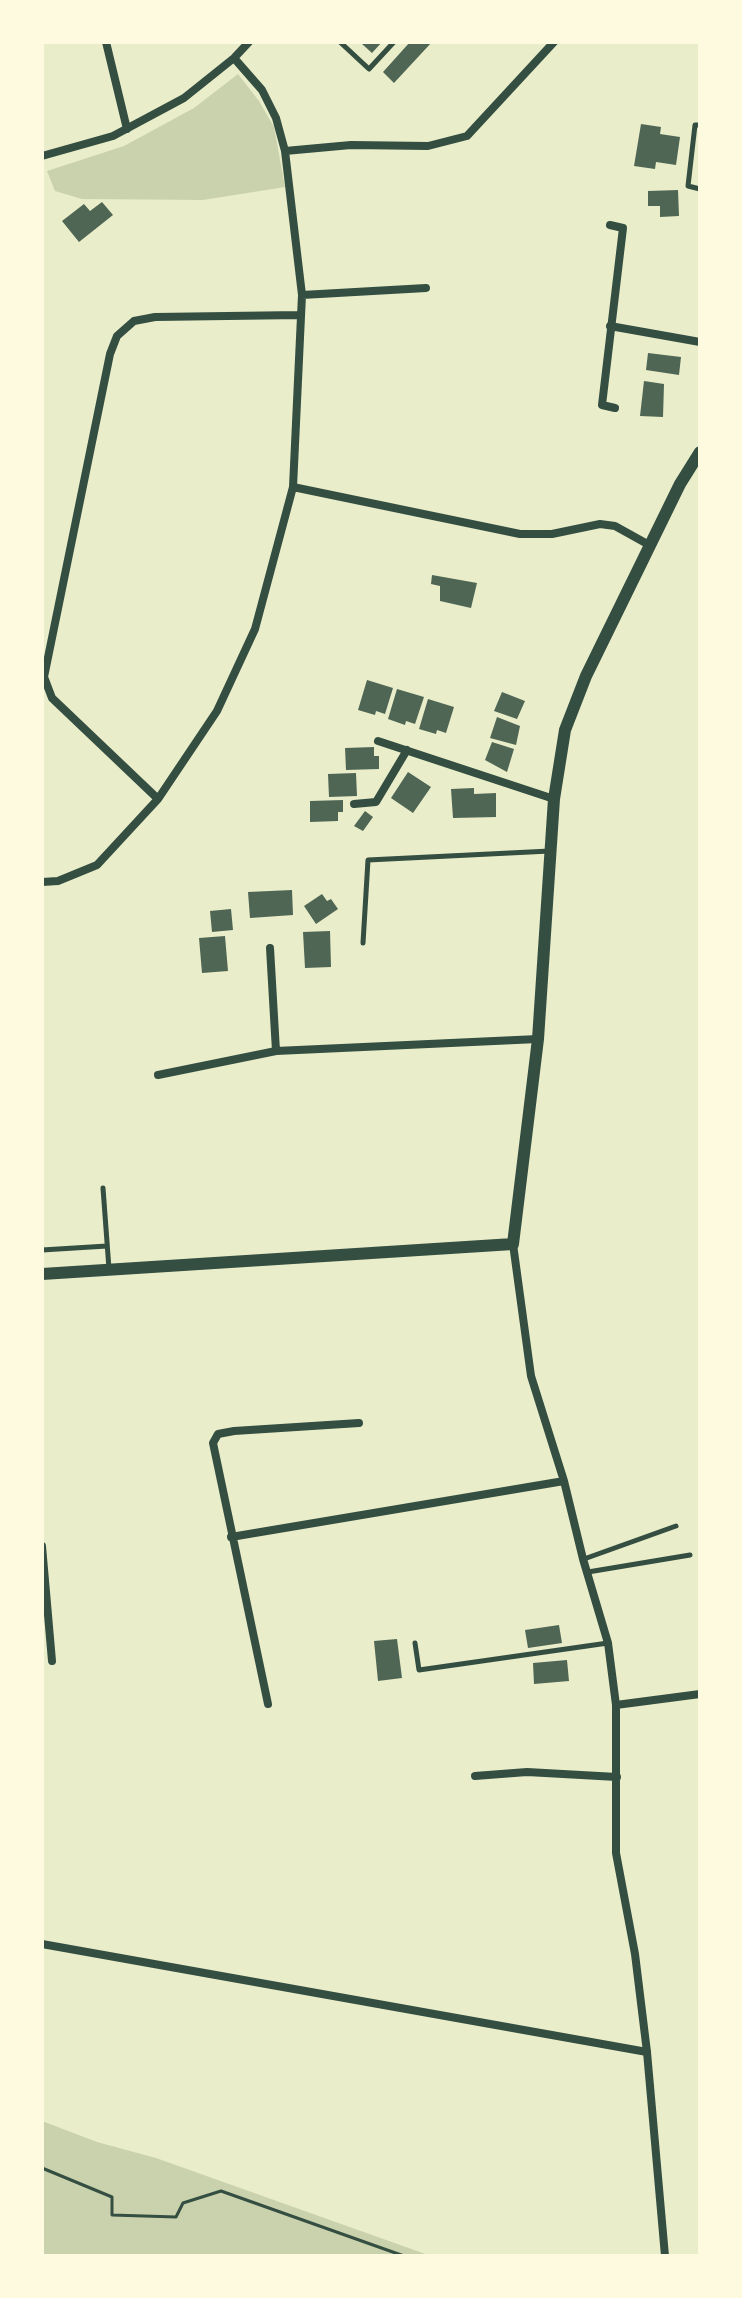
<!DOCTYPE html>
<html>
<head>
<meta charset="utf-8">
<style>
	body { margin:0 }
	#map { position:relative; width:742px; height:2298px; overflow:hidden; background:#e9edc9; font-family:Roboto,sans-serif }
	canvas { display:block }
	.frame { position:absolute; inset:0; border:44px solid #fefae0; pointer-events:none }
</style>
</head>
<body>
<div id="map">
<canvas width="742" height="2298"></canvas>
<div class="frame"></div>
</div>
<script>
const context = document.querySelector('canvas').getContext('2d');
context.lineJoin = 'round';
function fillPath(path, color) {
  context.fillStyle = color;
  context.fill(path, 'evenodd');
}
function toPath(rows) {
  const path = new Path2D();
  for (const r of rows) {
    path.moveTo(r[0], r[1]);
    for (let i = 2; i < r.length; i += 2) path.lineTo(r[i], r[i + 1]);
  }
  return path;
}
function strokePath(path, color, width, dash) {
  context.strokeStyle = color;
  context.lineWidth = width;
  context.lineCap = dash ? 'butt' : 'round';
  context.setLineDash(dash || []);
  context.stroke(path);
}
fillPath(toPath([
	[238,74,259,101,274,127,285,187,203,200,82,199,55,191,47,171,124,146,194,108],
	[42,2121,97,2142,156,2158,431,2256,42,2256]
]), '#cad2ad');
fillPath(toPath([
	[364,42,382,42,372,53,362,44],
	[410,42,432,42,394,83,383,72],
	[641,124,661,127,660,134,680,137,676,165,656,162,655,169,634,166],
	[678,190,679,216,660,217,660,206,648,206,648,191],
	[102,202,113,215,79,242,62,221,84,204,90,211],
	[648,353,681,357,679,375,646,370],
	[644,381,664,384,663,417,640,416],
	[432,575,477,583,471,608,440,601,440,586,431,584],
	[367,680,393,688,385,714,376,711,375,715,358,710],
	[397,689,424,697,415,724,406,721,405,725,388,719],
	[502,692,525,701,517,719,494,711],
	[428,699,454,707,446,733,437,730,436,734,419,729],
	[497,717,520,726,516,745,490,738],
	[492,742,514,749,507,772,485,760],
	[374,747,374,756,379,756,379,769,346,770,345,748],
	[408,772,431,787,413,813,391,798],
	[356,773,357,796,329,797,328,774],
	[474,788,474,794,496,793,496,817,453,818,451,789],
	[343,800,343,812,338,812,338,821,310,822,310,801],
	[365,811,373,817,363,831,354,826],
	[292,890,293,915,250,918,248,892],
	[322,894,327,901,331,899,338,909,316,924,304,906],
	[231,909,233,930,212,932,210,911],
	[330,931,331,967,305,968,303,932],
	[225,936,228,971,202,973,199,938],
	[559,1625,562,1643,528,1648,525,1630],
	[397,1639,402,1678,378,1681,374,1641],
	[567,1660,569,1681,534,1684,533,1663]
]), '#4f6655');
strokePath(toPath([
	[42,2168,112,2197,112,2215,176,2217,183,2203,221,2191,404,2256]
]), '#344e41', 3);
strokePath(toPath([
	[340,42,369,69,394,42],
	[700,125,695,125,688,186,700,189],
	[363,943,368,860,550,851],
	[103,1188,109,1269],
	[42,1250,107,1246],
	[584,1559,676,1526],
	[588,1572,690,1555],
	[415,1643,419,1670,608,1643]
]), '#344e41', 5);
strokePath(toPath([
	[106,42,127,129],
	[285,151,351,145,428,146,467,136,554,42],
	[42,156,113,136,184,98,234,58,249,42],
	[610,225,623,228,602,405,615,408],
	[302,295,426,288],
	[610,326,700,342],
	[293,487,520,534,552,534,600,524,615,526,651,546],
	[378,741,554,799],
	[158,799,52,698,44,677,110,354,117,336,134,321,155,317,300,315],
	[354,804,376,802,407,750],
	[42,882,58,881,97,865,158,799,217,711,255,629,293,487,302,295,285,151,276,118,262,90,234,58],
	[270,948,276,1051],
	[158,1075,276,1051,538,1039],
	[513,1244,531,1376,564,1481,583,1559,608,1643,616,1705,616,1853,635,1954,647,2052,665,2256],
	[231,1537,564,1481],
	[42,1546,52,1661],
	[268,1704,213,1443,218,1434,234,1431,359,1423],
	[616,1705,700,1694],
	[475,1776,527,1772,617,1777],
	[42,1944,647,2052]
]), '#344e41', 8);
strokePath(toPath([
	[42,1274,513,1244,538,1039,554,799,565,730,586,676,680,484,700,452]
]), '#344e41', 12);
</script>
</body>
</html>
